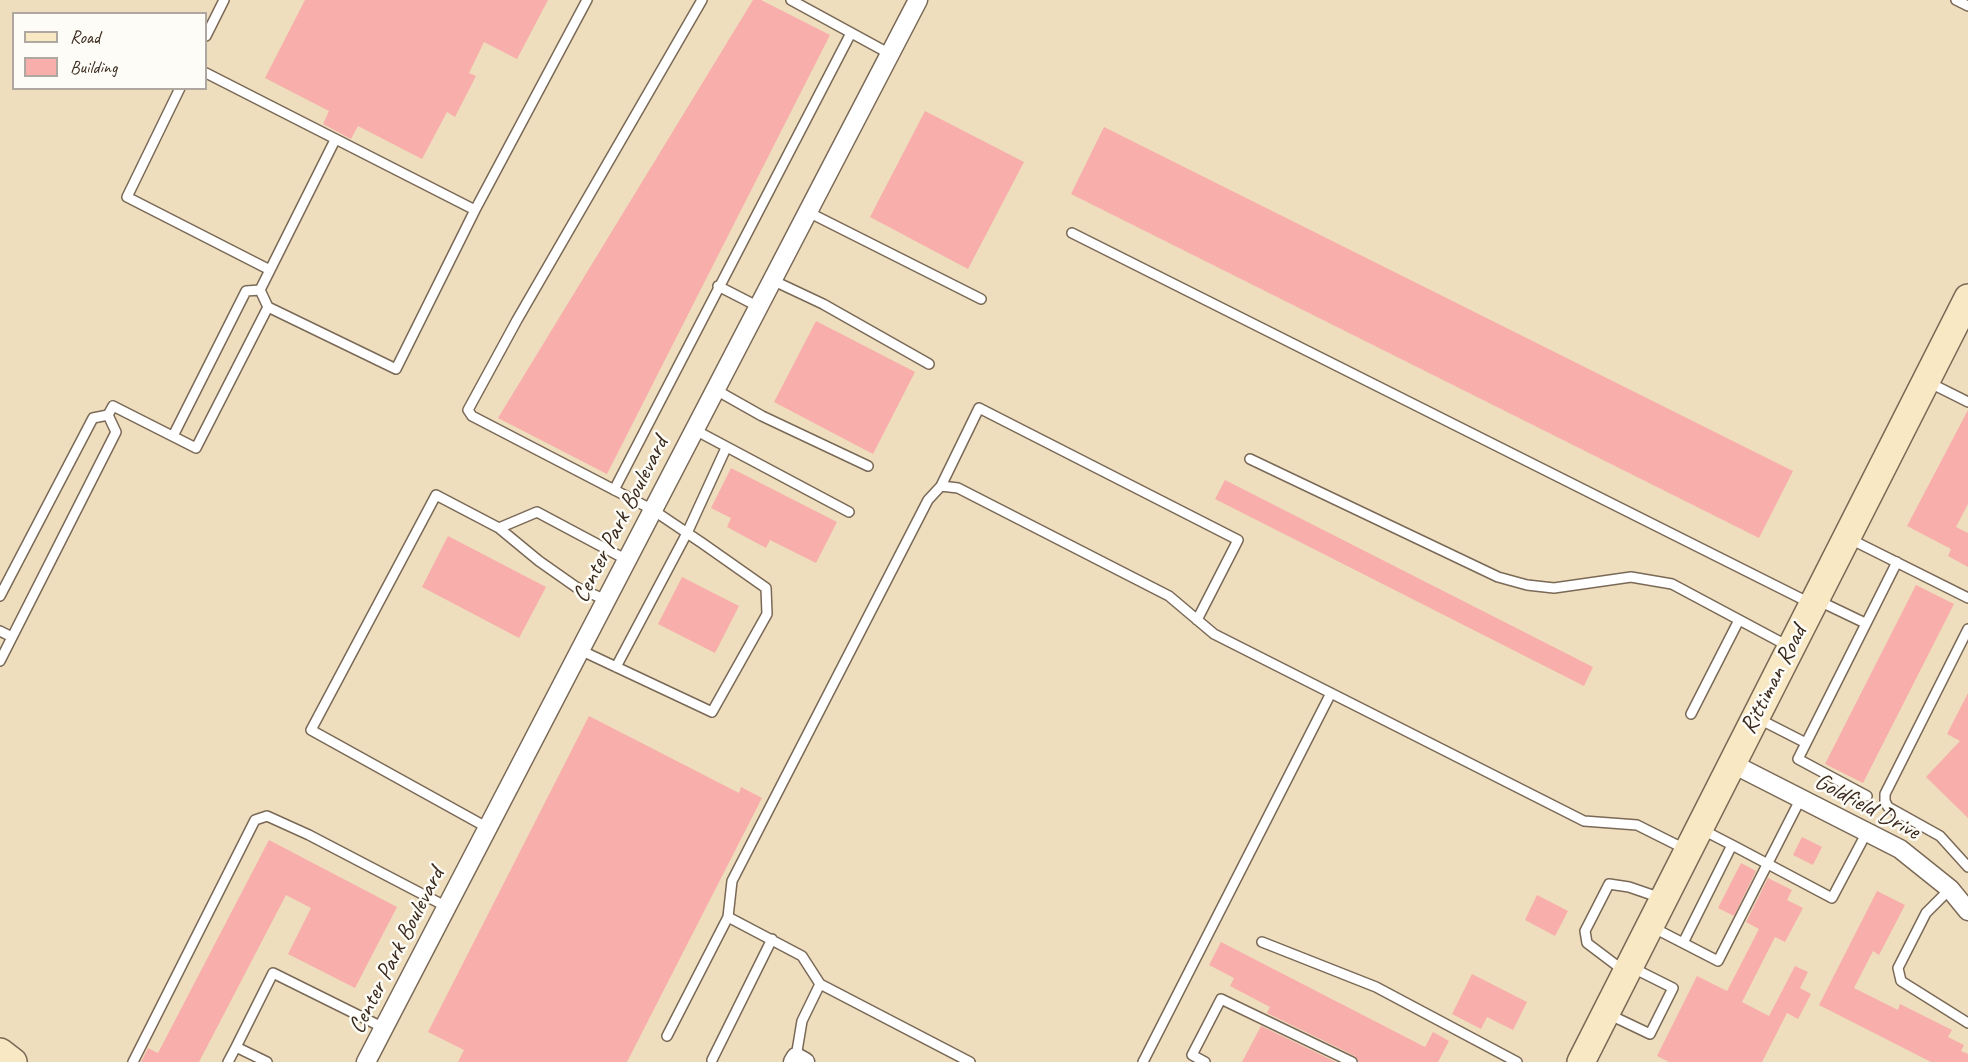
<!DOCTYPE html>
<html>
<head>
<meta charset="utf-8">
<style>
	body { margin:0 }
	#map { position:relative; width:1968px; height:1062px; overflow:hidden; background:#eedebe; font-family:Caveat,sans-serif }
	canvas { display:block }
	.legend { position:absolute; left:12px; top:12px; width:195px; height:78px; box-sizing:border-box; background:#fdfcf7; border:2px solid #afa8a0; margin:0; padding:8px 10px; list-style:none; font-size:18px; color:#3b2a1e }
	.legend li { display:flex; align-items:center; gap:12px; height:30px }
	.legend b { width:30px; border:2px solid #afa8a0 }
</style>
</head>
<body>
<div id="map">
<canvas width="1968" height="1062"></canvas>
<ul class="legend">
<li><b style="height:8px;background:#f8e8c3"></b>Road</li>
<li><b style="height:16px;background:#f8aeaa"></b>Building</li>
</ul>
</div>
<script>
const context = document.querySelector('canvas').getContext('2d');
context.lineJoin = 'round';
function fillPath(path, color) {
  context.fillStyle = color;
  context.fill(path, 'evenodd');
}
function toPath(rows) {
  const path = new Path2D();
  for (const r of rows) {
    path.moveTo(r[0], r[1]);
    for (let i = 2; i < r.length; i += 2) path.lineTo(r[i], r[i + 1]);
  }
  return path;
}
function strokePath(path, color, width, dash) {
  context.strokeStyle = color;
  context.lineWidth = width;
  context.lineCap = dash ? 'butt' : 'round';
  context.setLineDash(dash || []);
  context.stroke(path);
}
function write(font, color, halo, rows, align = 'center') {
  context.font = font + ' Caveat,sans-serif';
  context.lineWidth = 5;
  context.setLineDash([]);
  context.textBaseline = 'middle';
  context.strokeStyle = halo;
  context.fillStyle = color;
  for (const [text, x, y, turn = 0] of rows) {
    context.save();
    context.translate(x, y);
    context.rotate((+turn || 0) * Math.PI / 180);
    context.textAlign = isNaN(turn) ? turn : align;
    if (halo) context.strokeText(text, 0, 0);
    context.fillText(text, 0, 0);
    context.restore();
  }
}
fillPath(toPath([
	[305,0,548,0,517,59,484,42,469,73,476,76,455,117,447,112,422,159,358,126,351,139,323,124,329,111,265,78],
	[753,0,761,0,830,35,607,474,498,418],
	[925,111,1024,162,968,269,870,217],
	[1104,127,1793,471,1759,538,1071,194],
	[816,321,915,372,873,454,774,402],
	[1968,410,1968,504,1956,527,1968,533,1968,567,1948,556,1951,549,1907,526],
	[731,468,837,522,816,563,770,540,766,548,727,527,731,518,711,508],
	[1225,480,1593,667,1584,686,1215,499],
	[448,536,546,587,519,638,422,587],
	[682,577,739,606,715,653,658,624],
	[1916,585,1954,604,1863,783,1825,764],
	[1968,693,1968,818,1926,777,1960,741,1947,734],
	[589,716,739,793,741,787,762,798,627,1062,458,1062,464,1050,428,1032],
	[1802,837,1822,847,1813,865,1793,855],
	[269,840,397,907,355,988,288,954,311,908,286,895,199,1062,141,1062,148,1048,158,1053],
	[1741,863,1756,871,1734,916,1718,908],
	[1768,878,1792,890,1787,900,1803,908,1785,942,1775,937,1742,1002,1769,1016,1795,966,1808,972,1800,988,1811,994,1798,1019,1787,1013,1762,1062,1669,1062,1657,1056,1697,976,1727,991,1759,929,1746,922],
	[1877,891,1905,905,1879,955,1873,951,1854,988,1898,1010,1900,1004,1952,1030,1948,1037,1964,1045,1961,1051,1968,1054,1968,1062,1931,1062,1819,1005],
	[1537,895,1568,911,1555,936,1525,920],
	[1221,942,1425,1047,1433,1032,1449,1041,1438,1062,1359,1062,1355,1056,1267,1013,1270,1007,1230,986,1234,978,1209,965],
	[1472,974,1527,1002,1513,1030,1487,1017,1481,1029,1452,1014],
	[1261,1026,1336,1062,1242,1062]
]), '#f8aeaa');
const lane = toPath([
	[791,0,890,54],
	[1956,0,1968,6],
	[206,36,224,0],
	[206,73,475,210],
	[180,88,127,197,270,270],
	[808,212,981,299],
	[1072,233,1810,603],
	[772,280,823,304,929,364],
	[718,286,759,307],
	[268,307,396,369,475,210,587,0],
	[1928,382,1968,402],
	[716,390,762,416,868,466],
	[108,415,113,406,196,448,268,307,260,290,335,140],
	[695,430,849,512],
	[173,436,246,291,260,290],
	[1250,459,1498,577,1527,585,1554,588,1631,577,1672,584,1788,646],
	[941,486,979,408,1238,540,1197,620],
	[614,490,851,33],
	[499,528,539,561,576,587,606,600],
	[1848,538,1968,598],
	[0,596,93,418,108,415],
	[1817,600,1865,623],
	[1968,629,1885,794,1885,801,1888,807,1940,836,1968,867],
	[0,631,12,637],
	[580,650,712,712,767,614,766,588,702,543,653,510,472,416,468,410,517,320,702,0],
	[0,661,116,432,108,415],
	[616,667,687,533,726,448],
	[1691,714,1739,620],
	[1757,718,1806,743],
	[1867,796,1798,759,1897,562],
	[488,828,311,730,436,495,499,528,537,512,627,560],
	[1701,829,1732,845],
	[1950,889,1926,913,1898,968,1901,981,1968,1023],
	[1652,927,1718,961,1801,798],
	[1262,942,1376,987,1517,1062],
	[1683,943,1732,845,1832,898,1868,830],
	[1624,971,1587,943,1585,931,1609,884,1629,887,1661,898],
	[1608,1014,1650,1034,1673,988,1633,968],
	[667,1036,728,917],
	[236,1047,273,973,384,1028],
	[796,1057,802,1021,820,984],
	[712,1060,772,939],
	[133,1062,255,820,267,816,309,835,447,907],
	[228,1062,236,1047,267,1062],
	[970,1062,820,984,802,956,728,917,732,881,928,500,941,486,958,488,1169,596,1214,634,1584,821,1637,825,1685,849],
	[1143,1062,1331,693],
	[1205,1062,1192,1055,1221,999,1352,1062]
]);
const street = toPath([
	[1731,763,1900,849,1950,889,1968,911],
	[366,1062,918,0],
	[793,1062,796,1057,805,1062]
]);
const secondary = toPath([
	[0,1052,13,1062],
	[1581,1062,1968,298]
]);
strokePath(lane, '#7a6956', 12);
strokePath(street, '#7a6956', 21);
strokePath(secondary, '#7a6956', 30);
strokePath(lane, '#fff', 9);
strokePath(street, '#fff', 18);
strokePath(secondary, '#f8e8c3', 27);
write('24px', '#3b2a1e', '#fdfcf7', [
	["Center Park Boulevard",621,520,-63],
	["Rittiman Road",1774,680,-63],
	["Goldfield Drive",1867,807,28],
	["Center Park Boulevard",397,951,-63]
]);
</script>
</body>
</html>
